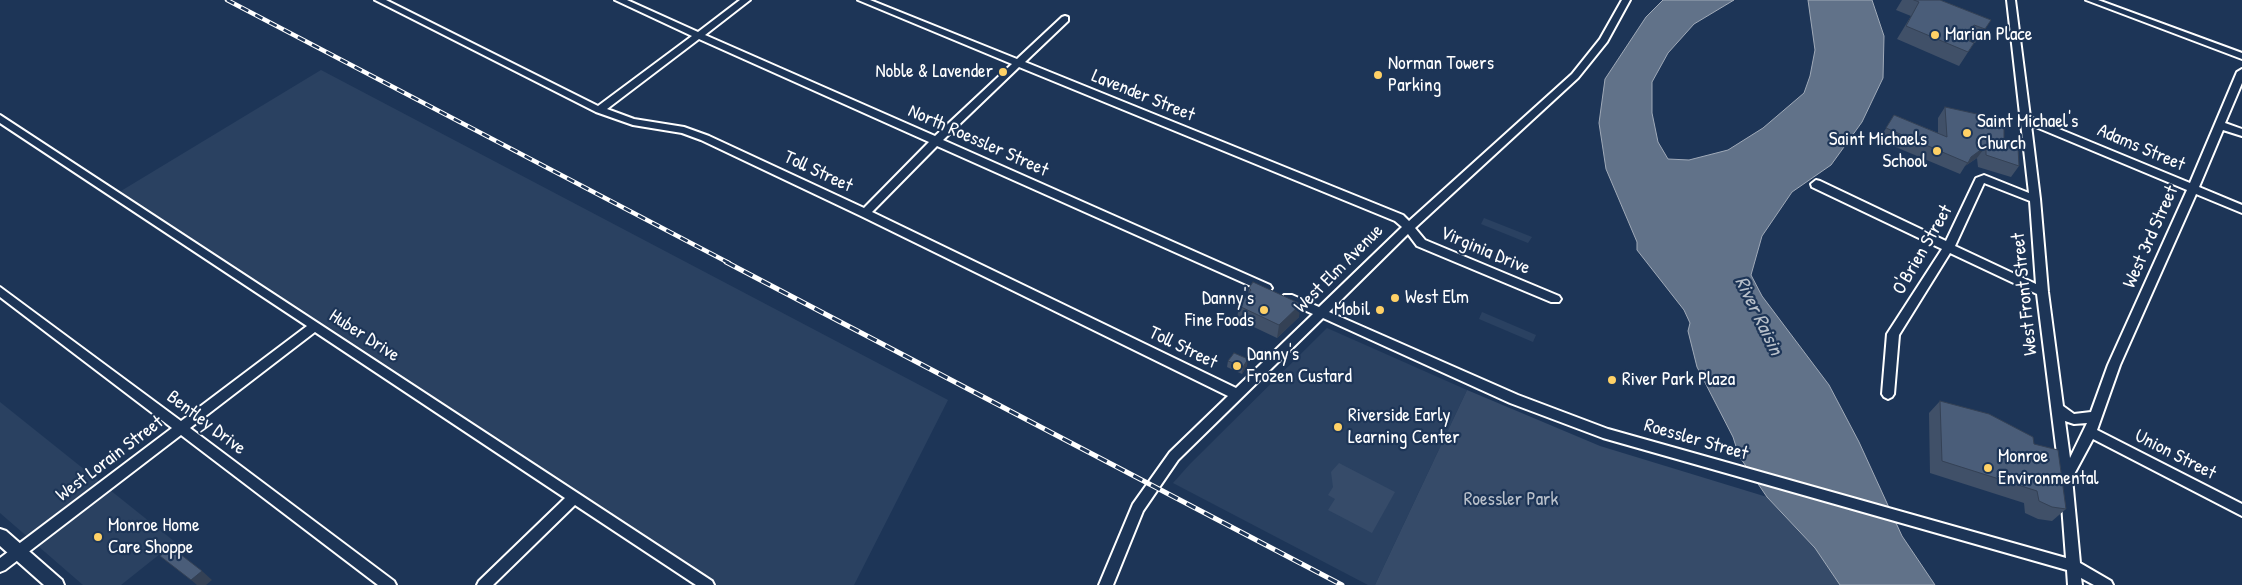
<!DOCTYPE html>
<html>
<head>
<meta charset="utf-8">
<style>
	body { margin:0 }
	canvas { display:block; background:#1d3557 }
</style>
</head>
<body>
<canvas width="2242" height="585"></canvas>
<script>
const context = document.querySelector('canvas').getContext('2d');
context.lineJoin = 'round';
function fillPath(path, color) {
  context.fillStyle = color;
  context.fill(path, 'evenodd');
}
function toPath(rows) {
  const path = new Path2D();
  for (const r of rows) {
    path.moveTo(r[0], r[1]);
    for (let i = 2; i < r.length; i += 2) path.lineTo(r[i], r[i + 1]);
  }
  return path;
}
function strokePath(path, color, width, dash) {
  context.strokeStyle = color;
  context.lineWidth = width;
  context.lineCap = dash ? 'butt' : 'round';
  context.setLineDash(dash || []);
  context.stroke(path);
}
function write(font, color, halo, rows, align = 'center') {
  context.font = font + ' "Patrick Hand",sans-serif';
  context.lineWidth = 4.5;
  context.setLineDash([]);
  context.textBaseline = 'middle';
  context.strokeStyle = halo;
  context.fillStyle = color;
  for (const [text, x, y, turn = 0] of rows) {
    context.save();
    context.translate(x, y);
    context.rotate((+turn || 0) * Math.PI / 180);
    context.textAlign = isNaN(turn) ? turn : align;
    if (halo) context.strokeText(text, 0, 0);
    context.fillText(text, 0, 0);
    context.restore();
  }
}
fillPath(toPath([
	[321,70,948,400,854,585,707,585,116,194],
	[1484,218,1532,237,1528,243,1481,224],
	[1482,312,1536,335,1533,342,1479,319],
	[1327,328,1467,390,1375,585,1368,585,1173,483,1190,464],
	[0,402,175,542,121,585,83,585,0,513]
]), '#2a4161');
fillPath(toPath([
	[1467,390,1600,446,1767,497,1815,548,1840,585,1375,585],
	[1339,463,1395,492,1372,533,1328,510,1335,499,1328,495,1333,487,1331,472]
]), '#364b69');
const water = toPath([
	[1663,0,1734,0,1694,24,1668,53,1652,82,1652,113,1658,142,1668,159,1689,160,1728,150,1763,128,1804,93,1810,76,1815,50,1808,0,1872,0,1884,36,1883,78,1862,122,1831,165,1792,192,1762,236,1751,275,1762,296,1829,385,1859,442,1902,536,1935,585,1840,585,1815,548,1767,497,1739,456,1733,437,1697,367,1688,331,1690,323,1684,310,1637,250,1637,242,1606,169,1599,123,1605,79,1646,17,1663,0]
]);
fillPath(water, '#617289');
strokePath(water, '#a0aab8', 1);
const minor = toPath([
	[375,0,386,0,598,106,692,36,615,0,627,0,698,32,740,0,750,0,705,35,935,136,1012,64,858,0,870,0,1017,59,1062,17,1065,16,1068,17,1068,21,1025,62,1403,215,1409,221,1572,74,1600,39,1622,0,1630,0,1607,42,1578,78,1415,228,1425,240,1559,296,1561,299,1559,302,1551,302,1417,246,1408,234,1329,312,1518,395,1608,429,2066,558,2060,478,2037,294,1950,253,1899,335,1894,394,1892,397,1888,399,1884,397,1882,394,1887,334,1942,249,1812,187,1811,184,1816,180,1820,181,1946,241,1976,178,1984,175,2029,193,2007,0,2015,0,2030,117,2190,183,2237,72,2242,69,2242,83,2225,123,2242,129,2242,136,2223,130,2199,187,2242,205,2242,213,2196,194,2120,365,2097,430,2242,504,2242,516,2093,439,2072,478,2080,563,2111,581,2113,585,2094,585,2081,578,2082,585,2068,585,2067,570,1603,438,1510,403,1323,318,1178,460,1143,511,1113,585,1099,585,1133,504,1170,452,1228,396,861,216,701,140,682,133,633,125,596,112,375,0],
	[699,39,929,142,864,208,709,136,684,127,634,119,607,109,699,39],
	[1019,67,1395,221,1402,227,1319,307,1292,295,1284,295,1282,298,1284,301,1313,314,1236,388,872,212,937,146,1262,291,1270,291,1272,288,1270,285,943,140,1019,67],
	[2031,125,2187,190,2108,365,2091,412,2074,414,2063,406,2048,292,2040,199,2031,125],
	[1984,183,2030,201,2036,284,1955,246,1984,183],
	[2065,421,2074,424,2087,423,2070,458,2065,421],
	[2086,0,2098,0,2242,53,2242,59,2086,0],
	[0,115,712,581,714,585,696,585,575,505,493,585,477,585,479,581,565,498,315,332,190,428,394,581,396,585,378,585,181,435,5,570,0,572,0,558,172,428,0,297,0,287,181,421,307,326,0,123,0,115]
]);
const major = toPath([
	[0,529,6,531,62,580,64,585,44,585,0,546,0,529]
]);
strokePath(minor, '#fff', 4);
strokePath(major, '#fff', 4);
fillPath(minor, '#1d3557');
fillPath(major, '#1d3557');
const railFar1 = toPath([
	[227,0,729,263]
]);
const rail = toPath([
	[726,262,1342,585]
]);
strokePath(railFar1, '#fff', 4.5);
strokePath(rail, '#fff', 5);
strokePath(railFar1, '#1d3557', 2.5, [8]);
strokePath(rail, '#1d3557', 3, [10]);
fillPath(toPath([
	[1902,0,1940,0,1991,20,1975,43,1965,39,1974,43,1959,66,1897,39,1911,16,1896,10],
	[1945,107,2004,145,2019,166,2011,177,1978,167,1977,158,1965,166,1960,174,1879,140,1894,115,1938,133,1938,118],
	[1249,288,1299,317,1277,338,1237,319,1239,306,1248,295],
	[1228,361,1247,366,1242,374,1227,367],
	[1940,401,2034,444,2066,509,2052,521,2038,519,2025,513,2024,503,1930,473,1929,413]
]), '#405068');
fillPath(toPath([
	[1986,146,1977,158,1965,166,1971,157],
	[1301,304,1299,317,1277,338,1279,325],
	[1248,359,1247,366,1242,374,1243,367],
	[202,571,212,580,206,585,197,585,191,580]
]), '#344155');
const building = toPath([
	[1914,0,1940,0,1991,20,1985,29,1974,25,1965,39,1974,43,1968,52,1906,26,1919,2,1914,0],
	[1945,107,2004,120,2004,145,2018,148,2019,166,1986,155,1986,146,1971,157,1968,163,1886,128,1894,115,1947,137,1945,107],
	[1253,282,1301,304,1279,325,1239,306,1251,290,1249,288,1253,282],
	[1234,353,1248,359,1243,367,1228,361,1234,353],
	[1940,401,1989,414,2033,437,2034,444,2058,450,2066,509,2052,507,2039,501,2037,491,1942,461,1940,401],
	[171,547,202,571,191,580,160,556,171,547]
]);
fillPath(building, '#4a5d79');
strokePath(building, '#344155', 1);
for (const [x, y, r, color] of [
	[1935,35,5,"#ffd166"],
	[1003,72,5,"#ffd166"],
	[1378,75,5,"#ffd166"],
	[1967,133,5,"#ffd166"],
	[1937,151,5,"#ffd166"],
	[1395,298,5,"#ffd166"],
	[1264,310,5,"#ffd166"],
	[1380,310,5,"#ffd166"],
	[1237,366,5,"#ffd166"],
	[1612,380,5,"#ffd166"],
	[1338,427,5,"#ffd166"],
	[1988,468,5,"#ffd166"],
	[98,537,5,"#ffd166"]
]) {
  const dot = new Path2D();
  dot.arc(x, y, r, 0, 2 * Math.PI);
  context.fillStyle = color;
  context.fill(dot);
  strokePath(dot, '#1d3557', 2);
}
write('19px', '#fff', '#1d3557', [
	["Marian Place",1945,35],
	["Norman Towers",1388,64],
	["Parking",1388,86],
	["Noble & Lavender",993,72,"right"],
	["Saint Michael's",1977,122],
	["Church",1977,144],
	["Saint Michaels",1927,140,"right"],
	["School",1927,162,"right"],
	["West Elm",1405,298],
	["Danny's",1254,299,"right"],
	["Fine Foods",1254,321,"right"],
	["Mobil",1370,310,"right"],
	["Danny's",1247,355],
	["Frozen Custard",1247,377],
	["River Park Plaza",1622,380],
	["Riverside Early",1348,416],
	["Learning Center",1348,438],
	["Monroe",1998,457],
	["Environmental",1998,479],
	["Monroe Home",108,526],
	["Care Shoppe",108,548]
], 'left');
write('19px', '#fff', '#1d3557', [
	["Lavender Street",1143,96,22],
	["North Roessler Street",978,141,24],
	["Adams Street",2141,148,23],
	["Toll Street",818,172,25],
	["West 3rd Street",2151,237,-66],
	["O'Brien Street",1923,250,-60],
	["Virginia Drive",1485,251,23],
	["West Elm Avenue",1339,269,-45],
	["West Front Street",2025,294,-96],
	["Huber Drive",364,336,33],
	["Toll Street",1183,348,26],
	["Bentley Drive",206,423,37],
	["Roessler Street",1696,440,16],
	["Union Street",2175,455,27],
	["West Lorain Street",110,459,-37]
]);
write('19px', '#b9c0ca', '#1d3557', [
	["Roessler Park",1511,500]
]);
write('italic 20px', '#b8c0ca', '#1d3557', [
	["River Raisin",1758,316,64]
]);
</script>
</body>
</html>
